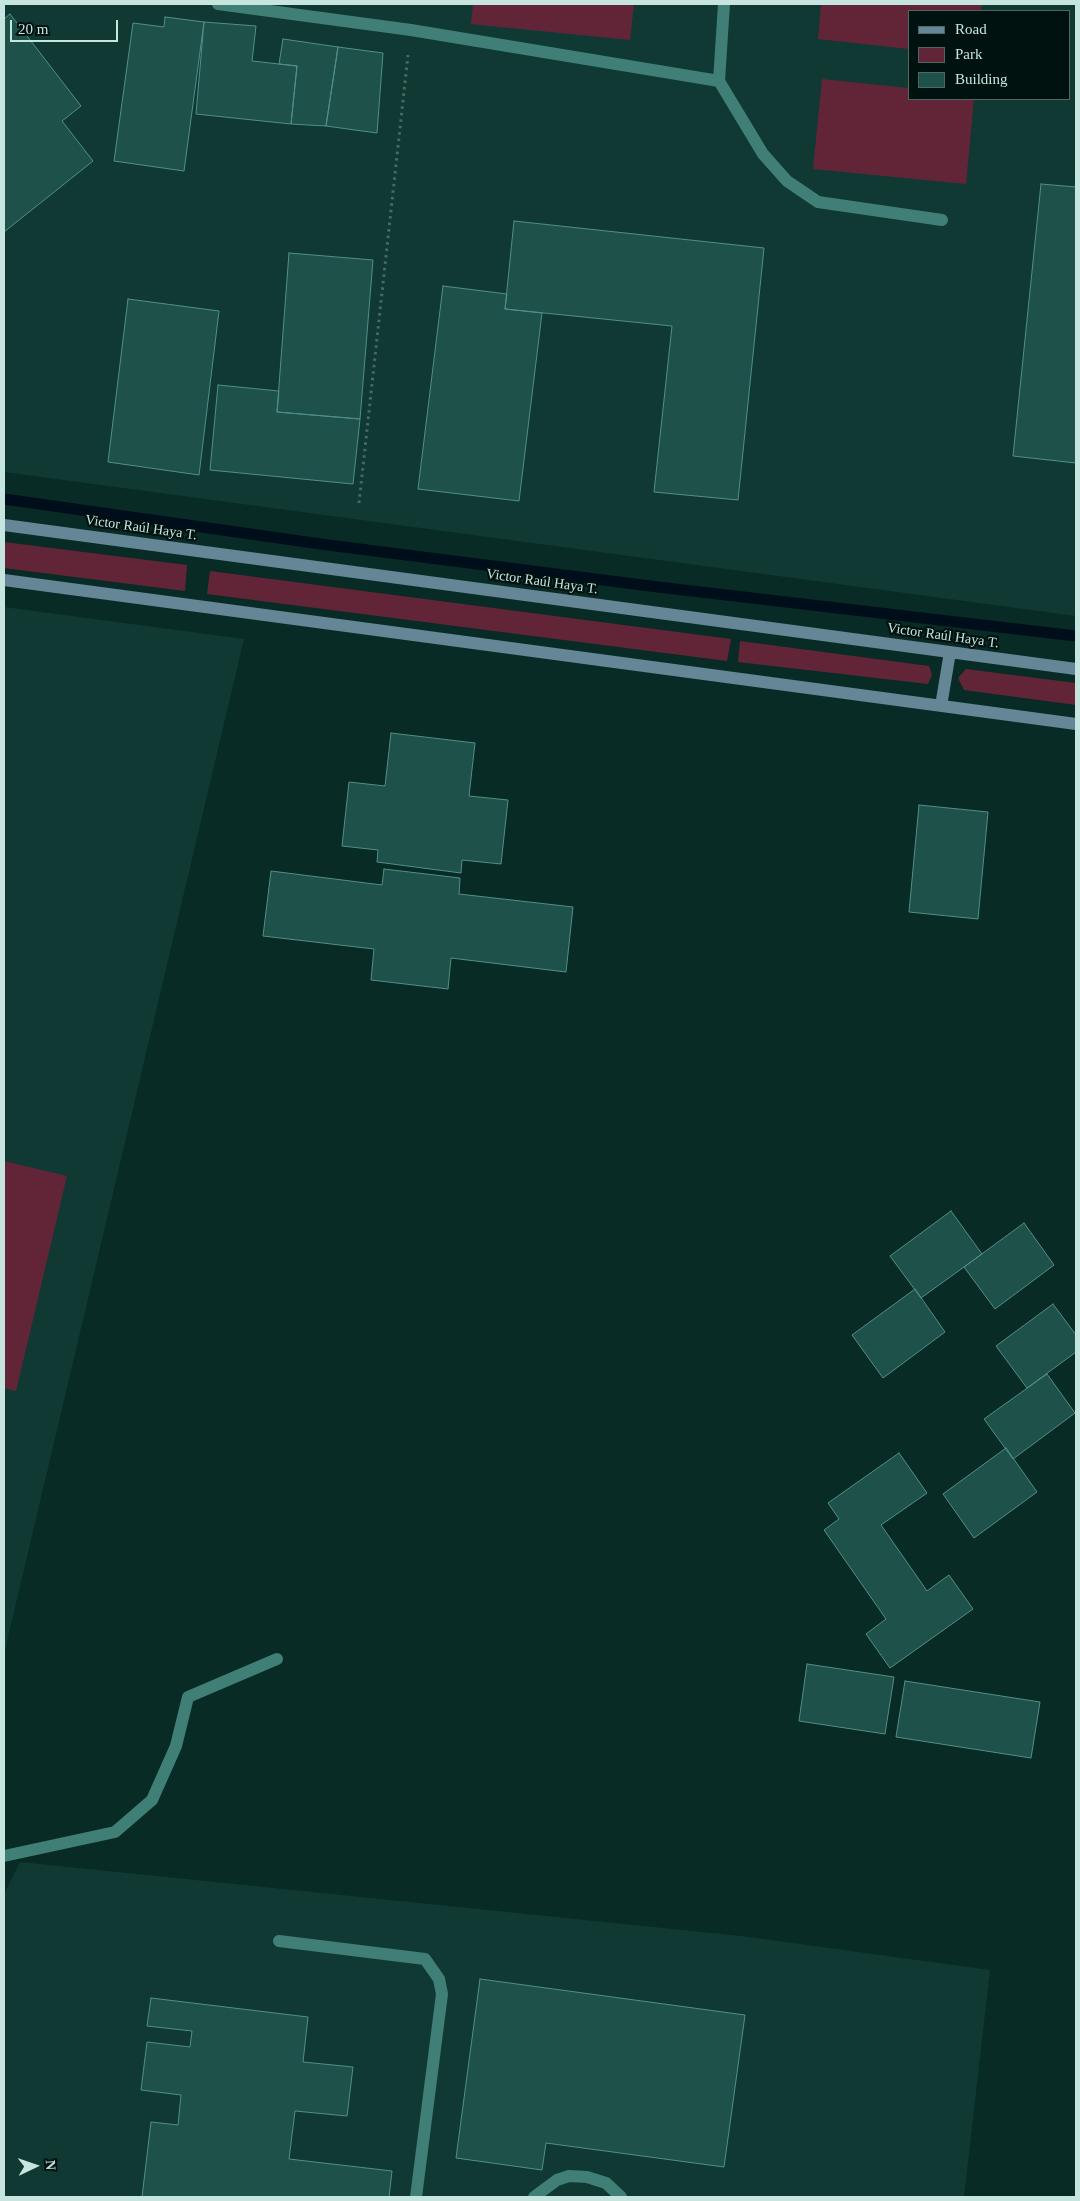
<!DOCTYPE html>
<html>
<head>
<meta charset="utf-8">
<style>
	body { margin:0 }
	#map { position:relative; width:1080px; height:2201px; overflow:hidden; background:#082b26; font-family:Georgia,serif }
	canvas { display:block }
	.frame { position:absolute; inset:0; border:5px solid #c6e5df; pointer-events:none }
	.legend { position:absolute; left:908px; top:10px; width:162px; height:90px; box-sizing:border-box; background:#00120f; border:1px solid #4f6662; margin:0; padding:6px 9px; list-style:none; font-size:15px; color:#c6e5df }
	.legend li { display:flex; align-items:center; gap:10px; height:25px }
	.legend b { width:25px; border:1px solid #4f6662 }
	.north { position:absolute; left:10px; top:2141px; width:50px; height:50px; -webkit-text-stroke:4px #00120f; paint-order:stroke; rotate:87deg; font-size:14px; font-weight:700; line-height:20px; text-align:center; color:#c6e5df }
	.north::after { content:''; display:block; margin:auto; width:18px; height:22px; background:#c6e5df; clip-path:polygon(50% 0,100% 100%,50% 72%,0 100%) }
	.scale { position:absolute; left:10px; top:20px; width:108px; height:22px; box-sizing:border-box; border:2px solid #c6e5df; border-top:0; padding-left:6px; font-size:15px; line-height:18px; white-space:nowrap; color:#c6e5df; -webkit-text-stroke:4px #00120f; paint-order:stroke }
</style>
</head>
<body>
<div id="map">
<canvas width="1080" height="2201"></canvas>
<div class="frame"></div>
<ul class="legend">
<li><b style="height:6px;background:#648696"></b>Road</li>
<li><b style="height:14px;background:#622538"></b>Park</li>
<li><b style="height:14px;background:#1d514a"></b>Building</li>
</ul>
<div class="north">N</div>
<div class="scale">20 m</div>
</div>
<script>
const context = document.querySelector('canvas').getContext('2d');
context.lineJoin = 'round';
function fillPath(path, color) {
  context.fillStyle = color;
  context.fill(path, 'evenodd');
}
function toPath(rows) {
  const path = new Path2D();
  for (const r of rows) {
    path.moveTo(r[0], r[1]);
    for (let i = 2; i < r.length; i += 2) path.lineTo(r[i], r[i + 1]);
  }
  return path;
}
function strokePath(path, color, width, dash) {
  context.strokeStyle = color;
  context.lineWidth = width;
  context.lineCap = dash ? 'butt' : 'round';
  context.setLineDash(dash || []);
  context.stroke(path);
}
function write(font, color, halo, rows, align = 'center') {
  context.font = font + ' Georgia,serif';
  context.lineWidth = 4.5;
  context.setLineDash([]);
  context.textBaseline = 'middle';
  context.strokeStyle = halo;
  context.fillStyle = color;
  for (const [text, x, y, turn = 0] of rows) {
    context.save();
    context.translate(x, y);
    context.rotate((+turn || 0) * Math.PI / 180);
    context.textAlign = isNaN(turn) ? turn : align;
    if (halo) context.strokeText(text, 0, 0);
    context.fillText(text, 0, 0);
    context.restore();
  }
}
fillPath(toPath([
	[4,4,1076,4,1076,616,4,472],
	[909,11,1069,11,1069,99,909,99],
	[4,607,244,639,4,1654],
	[20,1862,741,1936,990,1970,964,2197,4,2197,4,1894]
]), '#103934');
fillPath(toPath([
	[473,4,634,4,630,40,471,24],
	[821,4,982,4,981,11,909,11,909,49,818,39],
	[822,79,909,88,909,99,974,99,966,184,813,169],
	[4,542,187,565,185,591,4,568],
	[210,571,731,639,727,661,207,594],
	[740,641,929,666,932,675,928,684,738,662],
	[966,669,1076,683,1076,705,964,690,958,678],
	[4,1161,67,1176,16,1391,4,1388]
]), '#622538');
strokePath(toPath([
	[4,499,328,545,658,587,1076,636]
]), '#000d1a', 11);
const building = toPath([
	[10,14,81,106,62,121,93,161,4,232,4,19,10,14],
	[165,17,204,22,184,171,114,161,133,23,164,27,165,17],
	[204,22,256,26,252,61,297,66,291,124,196,114,204,22],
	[283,39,338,47,326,126,291,124,297,66,279,64,283,39],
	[338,47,383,53,377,133,326,126,338,47],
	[1041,184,1076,187,1076,463,1013,456,1041,184],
	[514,221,764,248,738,500,654,492,672,326,505,309,514,221],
	[289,253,373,260,360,419,277,412,289,253],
	[443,286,507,294,505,309,542,313,519,501,418,489,443,286],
	[128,299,219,311,199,475,108,462,128,299],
	[218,385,279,391,277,412,360,419,353,484,210,470,218,385],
	[391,733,475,743,469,796,508,800,501,864,462,860,461,873,377,862,378,850,342,846,349,782,385,786,391,733],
	[919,805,988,812,978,919,909,912,919,805],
	[384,869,460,878,459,894,573,907,566,972,451,958,448,989,371,980,374,949,263,936,271,871,382,885,384,869],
	[951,1211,982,1254,921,1298,890,1256,951,1211],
	[1024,1223,1054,1265,995,1309,964,1267,1024,1223],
	[915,1289,945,1332,883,1378,852,1335,915,1289],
	[1053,1304,1076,1335,1076,1352,1027,1388,996,1346,1053,1304],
	[1047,1374,1075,1413,1013,1459,984,1419,1047,1374],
	[1006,1448,1037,1492,974,1538,943,1494,1006,1448],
	[899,1453,927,1493,881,1525,927,1591,949,1575,973,1609,890,1668,866,1634,886,1619,824,1530,839,1519,828,1503,899,1453],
	[807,1664,894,1677,885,1734,799,1721,807,1664],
	[905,1681,1040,1702,1031,1758,896,1737,905,1681],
	[480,1979,745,2015,724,2167,546,2143,542,2170,456,2158,480,1979],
	[151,1998,308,2017,303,2062,353,2067,347,2116,295,2111,289,2159,392,2171,389,2197,142,2197,151,2122,178,2125,181,2095,141,2090,147,2042,190,2047,192,2031,147,2026,151,1998]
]);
fillPath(building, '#1d514a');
strokePath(building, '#519087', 1);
strokePath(toPath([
	[359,503,408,55]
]), '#486964', 3, [2.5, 4]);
strokePath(toPath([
	[218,4,411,30,719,81,763,154,787,181,818,202,942,220],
	[719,81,724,4],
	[4,1856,115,1832,152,1800,176,1746,188,1697,277,1659],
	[279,1941,425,1959,439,1979,442,1994,416,2197],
	[534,2197,557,2180,569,2176,587,2177,606,2183,621,2197]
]), '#407f76', 12);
strokePath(toPath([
	[4,525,1076,669],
	[4,580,1076,724],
	[941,706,950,652]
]), '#648696', 12);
write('14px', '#c6e5df', '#00120f', [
	["Victor Raúl Haya T.",141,528,8],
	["Victor Raúl Haya T.",542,582,8],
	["Victor Raúl Haya T.",943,636,8]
]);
</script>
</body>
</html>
